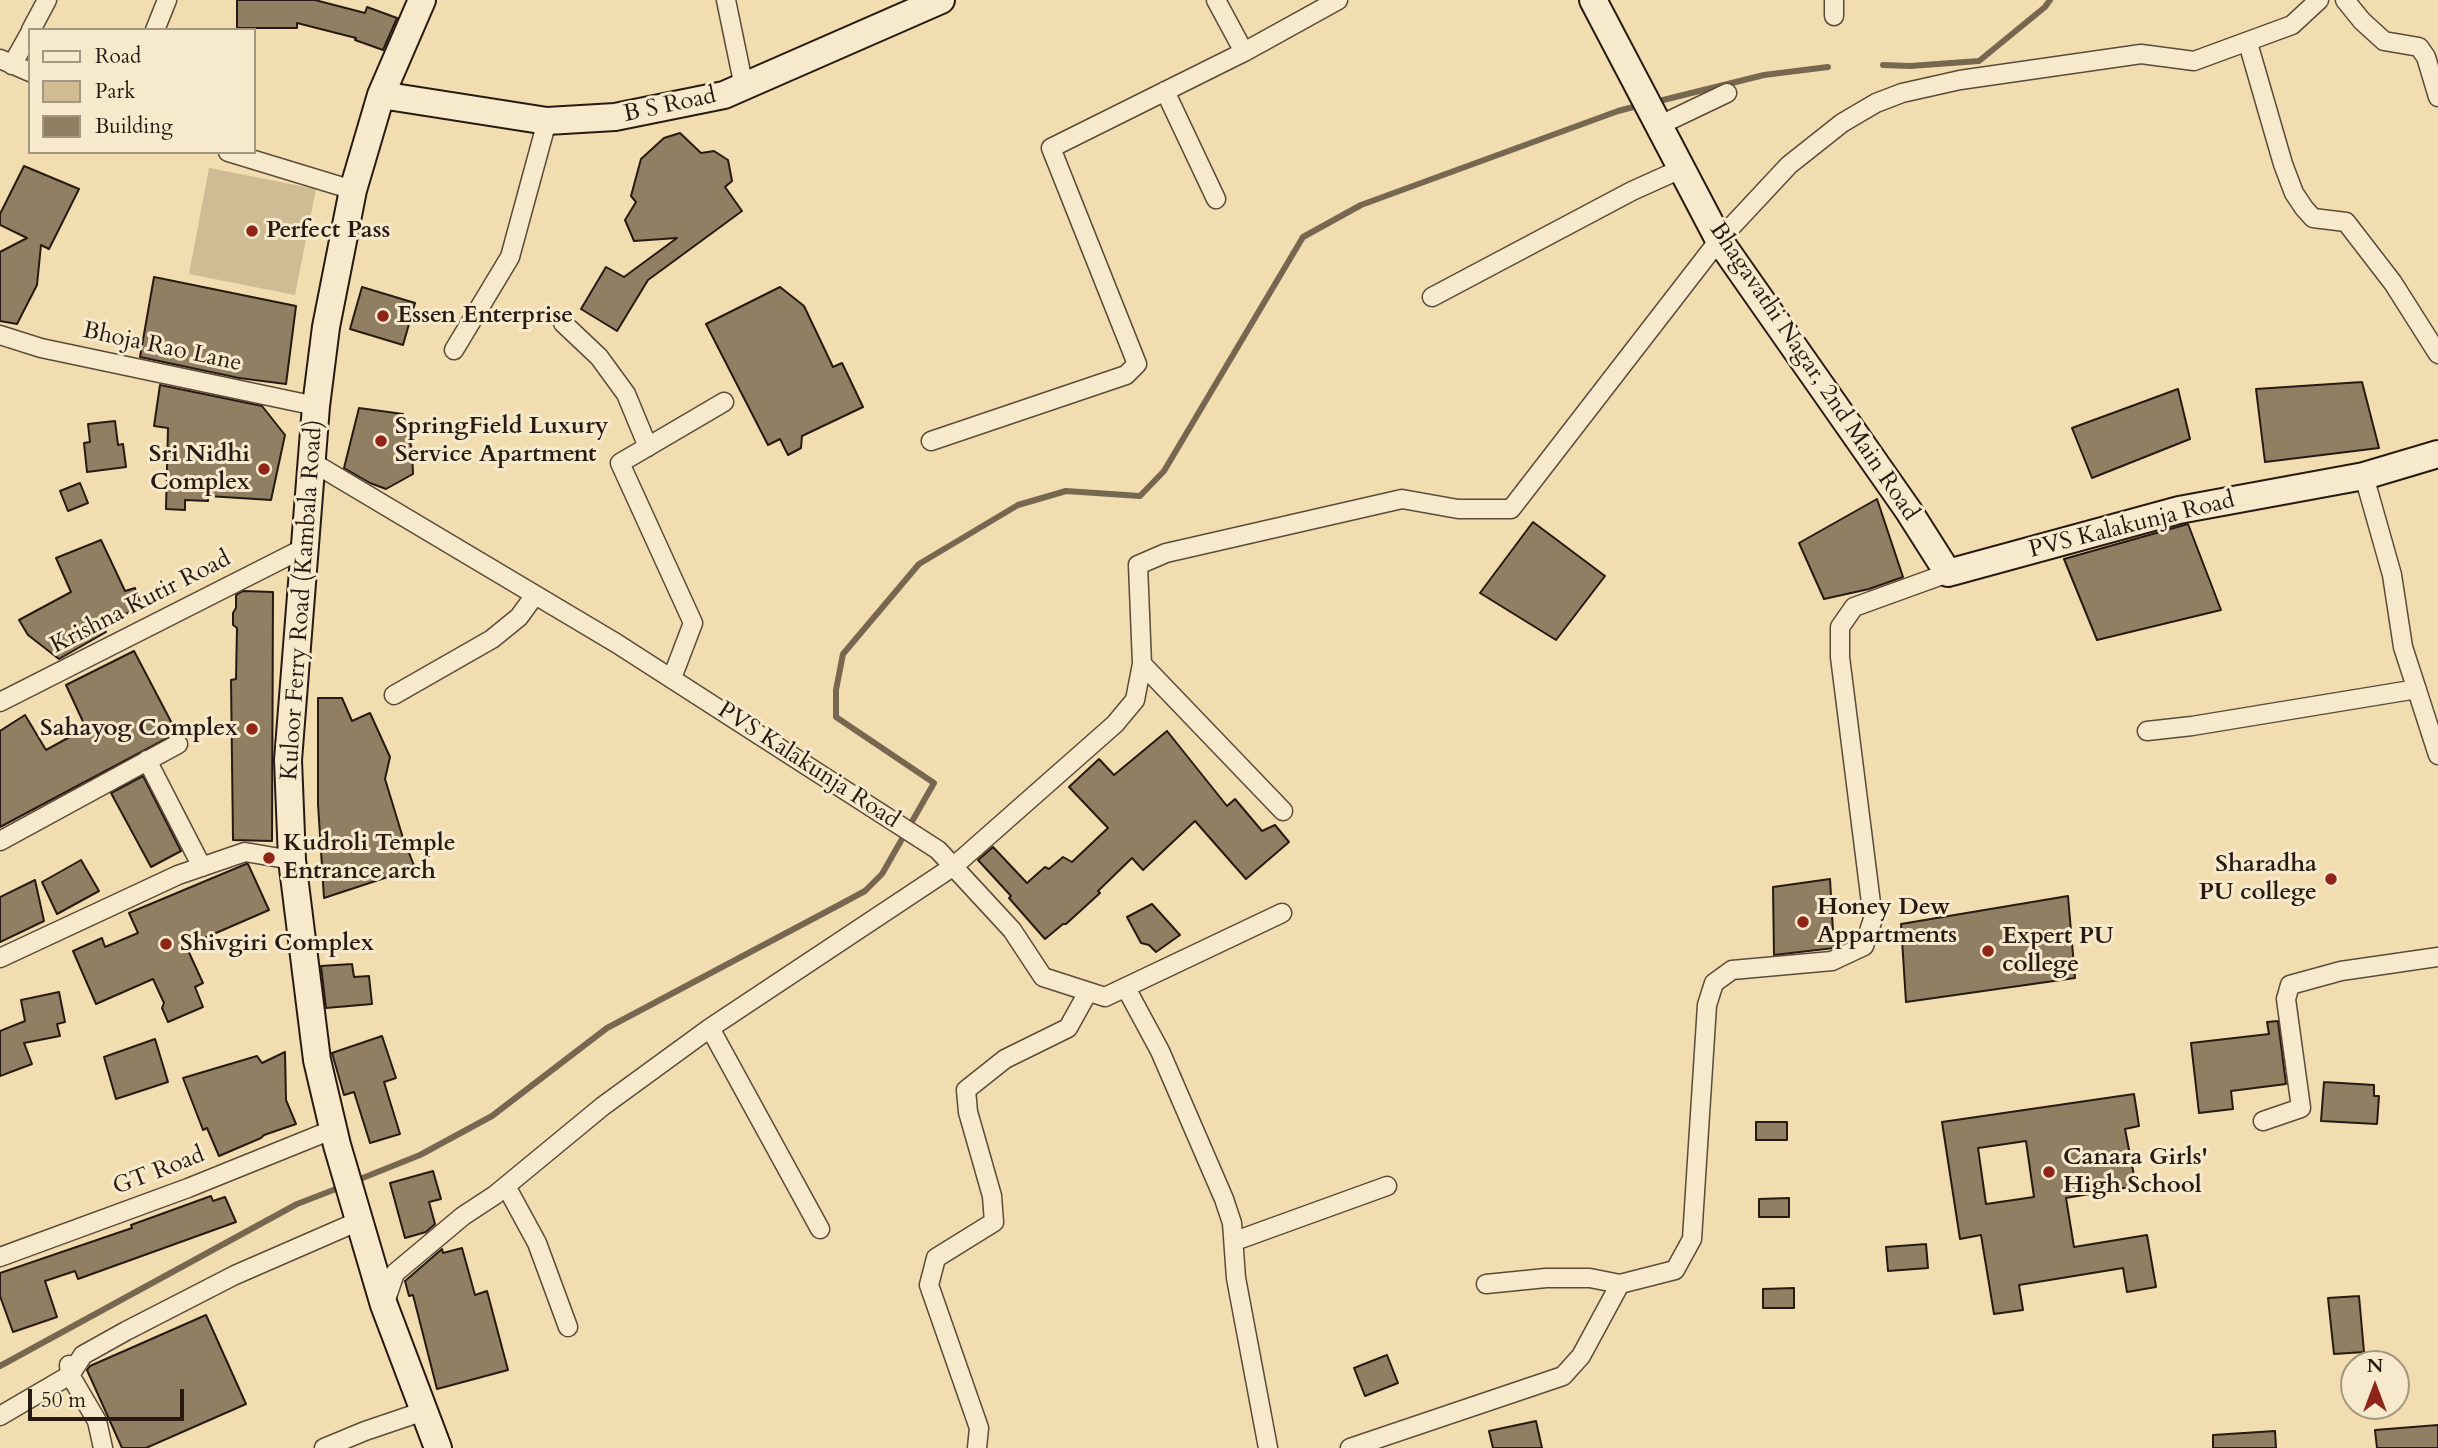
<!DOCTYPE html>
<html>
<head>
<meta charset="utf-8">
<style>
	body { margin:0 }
	#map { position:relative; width:2438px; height:1448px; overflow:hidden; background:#f1ddb0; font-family:Cardo,serif }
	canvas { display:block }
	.legend { position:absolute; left:28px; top:28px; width:228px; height:126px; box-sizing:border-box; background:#f6e9cc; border:2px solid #a49682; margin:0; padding:9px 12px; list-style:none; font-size:21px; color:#281a12 }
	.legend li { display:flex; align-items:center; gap:14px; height:35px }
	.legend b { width:35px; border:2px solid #a49682 }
	.north { position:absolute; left:2340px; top:1350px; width:70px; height:70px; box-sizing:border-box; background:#f6e9cc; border:2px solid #a49682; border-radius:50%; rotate:0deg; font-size:19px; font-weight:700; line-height:28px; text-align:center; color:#281a12 }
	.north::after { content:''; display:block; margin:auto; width:24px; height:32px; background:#8f2418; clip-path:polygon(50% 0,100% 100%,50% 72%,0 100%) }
	.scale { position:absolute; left:28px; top:1389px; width:156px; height:32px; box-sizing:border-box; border:4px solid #281a12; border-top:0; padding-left:9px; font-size:21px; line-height:24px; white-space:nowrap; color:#281a12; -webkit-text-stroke:5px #f6e9cc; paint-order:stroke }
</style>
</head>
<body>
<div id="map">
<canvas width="2438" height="1448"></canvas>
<ul class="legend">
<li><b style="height:9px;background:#f6e9cc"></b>Road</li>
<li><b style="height:19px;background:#cfbc95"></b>Park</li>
<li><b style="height:19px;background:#917f64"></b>Building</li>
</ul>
<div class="north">N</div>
<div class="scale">50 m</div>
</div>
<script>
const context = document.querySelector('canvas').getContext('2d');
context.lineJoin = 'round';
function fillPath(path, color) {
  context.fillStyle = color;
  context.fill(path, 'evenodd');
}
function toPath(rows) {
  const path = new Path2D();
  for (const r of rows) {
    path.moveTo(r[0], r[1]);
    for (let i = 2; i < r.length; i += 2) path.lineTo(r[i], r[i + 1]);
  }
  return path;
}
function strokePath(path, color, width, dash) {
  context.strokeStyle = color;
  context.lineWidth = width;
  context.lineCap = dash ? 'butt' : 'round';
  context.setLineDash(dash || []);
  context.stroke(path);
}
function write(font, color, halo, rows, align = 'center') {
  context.font = font + ' Cardo,serif';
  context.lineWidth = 6;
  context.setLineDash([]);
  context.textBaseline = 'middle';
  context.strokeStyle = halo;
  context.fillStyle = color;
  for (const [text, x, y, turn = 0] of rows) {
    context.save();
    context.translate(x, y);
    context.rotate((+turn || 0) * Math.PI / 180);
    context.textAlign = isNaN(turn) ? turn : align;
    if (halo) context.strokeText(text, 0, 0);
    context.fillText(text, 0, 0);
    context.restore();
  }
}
fillPath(toPath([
	[209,168,316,189,295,295,189,274]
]), '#cfbc95');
strokePath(toPath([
	[1883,65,1910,66,1979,61,2045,7,2050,0],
	[1655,102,1764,75,1828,67],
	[355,1181,420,1155,492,1116,607,1028,839,905,865,891,882,874,934,783,836,717,836,690,843,654,919,564,1018,505,1066,491,1140,496,1164,471,1303,237,1361,205,1618,111,1641,105],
	[0,1366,297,1204,341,1187]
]), '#786750', 6);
const building = toPath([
	[237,0,315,0,365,13,367,7,397,18,383,50,355,40,356,38,297,23,297,28,237,28,237,0],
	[680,133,701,153,714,151,728,160,732,181,725,187,742,211,648,280,617,331,581,309,606,267,624,277,677,238,634,241,625,220,636,202,631,196,641,159,664,138,680,133],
	[24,166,79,189,49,249,41,245,37,285,17,324,0,321,0,252,27,238,0,225,0,214,24,166],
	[154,277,296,306,286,384,239,378,140,357,154,277],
	[362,287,415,303,403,345,350,329,362,287],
	[780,287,804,306,833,367,842,363,863,407,802,436,801,448,788,455,780,439,768,445,706,324,780,287],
	[2362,382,2379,448,2265,462,2256,389,2362,382],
	[160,385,262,406,285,435,271,500,208,496,208,501,185,500,185,510,166,509,168,428,154,426,160,385],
	[2178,389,2190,439,2092,478,2072,428,2178,389],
	[359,408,403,414,400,431,408,433,412,450,413,474,386,489,370,483,344,468,359,408],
	[115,421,118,445,123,444,126,467,87,472,84,443,90,442,88,424,115,421],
	[80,483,88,503,68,511,60,491,80,483],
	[1877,499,1903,577,1869,589,1824,599,1799,543,1877,499],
	[1533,522,1605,576,1556,640,1480,593,1533,522],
	[2188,524,2221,610,2097,640,2064,559,2188,524],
	[101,540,125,591,135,588,142,608,100,623,106,632,59,659,28,635,19,620,71,592,56,558,101,540],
	[243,591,273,592,272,841,233,840,231,680,236,679,237,628,233,625,233,613,236,608,236,595,243,591],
	[134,651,177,733,0,827,0,731,25,715,46,750,86,728,66,685,134,651],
	[318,698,342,698,352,721,370,713,390,757,385,779,403,838,415,868,324,898,318,804,318,698],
	[1167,731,1227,806,1235,799,1262,831,1275,825,1289,842,1246,879,1195,821,1143,870,1132,858,1098,891,1100,893,1066,924,1063,924,1045,939,1009,898,1011,896,978,860,993,847,1027,883,1045,867,1049,869,1063,857,1072,862,1108,828,1069,787,1099,759,1114,775,1167,731],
	[143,776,181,851,151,867,111,793,143,776],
	[81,860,99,891,57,914,42,882,81,860],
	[246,864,248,864,269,910,186,946,203,983,195,987,203,1007,168,1022,162,1008,164,1003,153,979,96,1004,73,951,102,938,105,947,138,933,129,913,246,864],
	[1830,879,1834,948,1774,955,1773,887,1830,879],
	[35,880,44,921,0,942,0,897,35,880],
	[2068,896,2075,978,1906,1002,1901,924,2068,896],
	[1152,904,1180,935,1156,952,1149,945,1141,943,1127,917,1152,904],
	[352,964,354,977,369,976,372,1004,326,1008,321,966,352,964],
	[59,992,65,1022,57,1024,60,1036,24,1043,32,1064,0,1076,0,1031,25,1021,21,1000,59,992],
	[2278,1021,2286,1084,2231,1091,2233,1109,2199,1113,2191,1043,2269,1034,2267,1022,2278,1021],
	[382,1036,396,1078,384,1082,400,1134,370,1143,354,1092,344,1095,332,1053,382,1036],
	[155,1039,168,1082,116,1099,104,1057,155,1039],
	[285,1052,286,1100,296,1124,264,1135,261,1138,219,1156,207,1128,203,1130,183,1078,257,1056,262,1063,285,1052],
	[2324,1082,2374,1085,2374,1096,2379,1096,2377,1124,2321,1121,2324,1082],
	[2134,1094,2139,1126,2125,1129,2136,1186,2066,1198,2074,1247,2147,1235,2156,1287,2127,1292,2123,1268,2019,1285,2023,1310,1994,1314,1981,1235,1960,1239,1942,1122,2134,1094],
	[2026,1141,2034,1197,1986,1204,1978,1148,2026,1141],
	[1756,1122,1787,1122,1787,1140,1756,1140,1756,1122],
	[433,1171,441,1199,429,1202,435,1224,426,1232,405,1238,390,1183,433,1171],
	[211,1196,213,1201,225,1197,236,1222,78,1279,75,1271,45,1281,57,1317,13,1332,0,1296,0,1273,132,1228,131,1225,211,1196],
	[1789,1198,1789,1217,1759,1217,1759,1199,1789,1198],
	[1926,1244,1928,1268,1888,1271,1886,1247,1926,1244],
	[462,1248,475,1295,487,1291,508,1370,437,1389,413,1295,409,1296,405,1281,442,1249,443,1253,462,1248],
	[1794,1288,1794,1308,1763,1308,1763,1289,1794,1288],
	[2359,1296,2364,1352,2334,1354,2328,1298,2359,1296],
	[206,1315,246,1404,146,1448,122,1448,87,1370,90,1366,206,1315],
	[1387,1355,1398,1383,1365,1396,1354,1368,1387,1355],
	[1536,1421,1542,1448,1493,1448,1489,1431,1536,1421],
	[2438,1425,2438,1448,2377,1448,2375,1430,2438,1425],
	[2275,1431,2276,1448,2213,1448,2213,1435,2275,1431]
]);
fillPath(building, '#917f64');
strokePath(building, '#281a12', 2);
const street = toPath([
	[726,0,744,87],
	[1216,0,1244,52],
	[2345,0,2362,21,2384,41,2419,47,2426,57,2438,97],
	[1834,16,1834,0],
	[31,30,47,0],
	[155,30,167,0],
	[2248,43,2283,164,2294,193,2304,208,2313,218,2346,222,2393,283,2438,354],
	[0,59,30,72],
	[12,65,30,33],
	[1165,91,1216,199],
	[1660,125,1727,93],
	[228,152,353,190],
	[1432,297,1632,191,1683,168],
	[563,323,599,357,626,394,648,447],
	[0,335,41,348,316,406],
	[454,350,510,257,547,121],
	[931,441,1126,375,1137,364,1051,148,1244,52,1338,0],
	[312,462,616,643,938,850,1012,930,1043,977,1105,997,1282,913],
	[2364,476,2392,575,2403,647,2438,755],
	[1142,664,1283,811],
	[672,678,693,623,620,463,724,402],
	[394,695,492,639,519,617,535,595],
	[0,702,304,548],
	[2147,731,2192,726,2417,689],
	[147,760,202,867],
	[0,841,178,744],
	[0,958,178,875,245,852,292,860],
	[1126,988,1160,1051,1224,1199,1232,1223,1236,1278,1268,1448],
	[710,1028,820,1229],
	[2263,1121,2301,1108,2286,999,2290,985,2341,971,2438,957],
	[506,1186,537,1243,568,1327],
	[1235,1241,1387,1186],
	[0,1257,188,1188,334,1129],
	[1486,1284,1546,1278,1590,1278,1620,1284],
	[384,1305,395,1273,463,1216,495,1195,603,1106,710,1028,954,866,1115,724,1135,700,1142,664,1138,565,1166,553,1402,499,1458,509,1511,509,1719,240,1789,165,1842,123,1876,103,1902,93,1960,80,2141,54,2194,61,2292,25,2319,0],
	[69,1365,70,1375,97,1421,103,1448],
	[0,1416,70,1375,83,1355,126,1331,235,1275,359,1221],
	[324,1448,365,1431,424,1411],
	[977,1448,979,1428,929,1285,936,1258,994,1222,992,1196,968,1112,966,1090,1005,1059,1068,1028,1088,992],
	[1350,1448,1563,1376,1581,1356,1620,1284,1675,1270,1692,1239,1707,1005,1714,983,1732,970,1832,961,1864,946,1873,919,1840,657,1840,627,1854,607,1948,573]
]);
const secondary = toPath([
	[422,0,381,95,353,190,326,327,316,406,288,760,292,860,317,1060,337,1145,384,1305,438,1448],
	[1593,0,1719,240,1908,510,1948,573,2179,510,2364,476,2438,454],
	[381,95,547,121,615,117,724,95,941,0]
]);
strokePath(street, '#5a4b3a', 21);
strokePath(secondary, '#281a12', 30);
strokePath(street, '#f6e9cc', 18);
strokePath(secondary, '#f6e9cc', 26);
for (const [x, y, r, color] of [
	[252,231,7,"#8f2418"],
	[383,316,7,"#8f2418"],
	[381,441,7,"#8f2418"],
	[264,469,7,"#8f2418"],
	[252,729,7,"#8f2418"],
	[269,858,7,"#8f2418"],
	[2331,879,7,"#8f2418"],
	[1803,922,7,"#8f2418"],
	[166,944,7,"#8f2418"],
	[1988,951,7,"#8f2418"],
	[2049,1172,7,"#8f2418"]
]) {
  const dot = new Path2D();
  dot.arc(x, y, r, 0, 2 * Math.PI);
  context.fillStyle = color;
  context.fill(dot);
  strokePath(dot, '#f6e9cc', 2.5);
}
write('24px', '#281a12', '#f6e9cc', [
	["B S Road",670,106,-12],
	["Bhoja Rao Lane",162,348,12],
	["Bhagavathi Nagar, 2nd Main Road",1813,372,56],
	["PVS Kalakunja Road",2132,526,-14],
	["Kuloor Ferry Road (Kambala Road)",303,600,-86],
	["Krishna Kutir Road",141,603,-27],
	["PVS Kalakunja Road",808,766,33],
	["GT Road",159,1172,-21]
]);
write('bold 24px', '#281a12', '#f6e9cc', [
	["Perfect Pass",266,231],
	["Essen Enterprise",397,316],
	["SpringField Luxury",395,427],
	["Service Apartment",395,455],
	["Sri Nidhi",250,455,"right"],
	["Complex",250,483,"right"],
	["Sahayog Complex",238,729,"right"],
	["Kudroli Temple",283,844],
	["Entrance arch",283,872],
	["Sharadha",2317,865,"right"],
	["PU college",2317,893,"right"],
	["Honey Dew",1817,908],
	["Appartments",1817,936],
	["Expert PU",2002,937],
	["college",2002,965],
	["Shivgiri Complex",180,944],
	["Canara Girls'",2063,1158],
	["High School",2063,1186]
], 'left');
</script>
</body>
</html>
